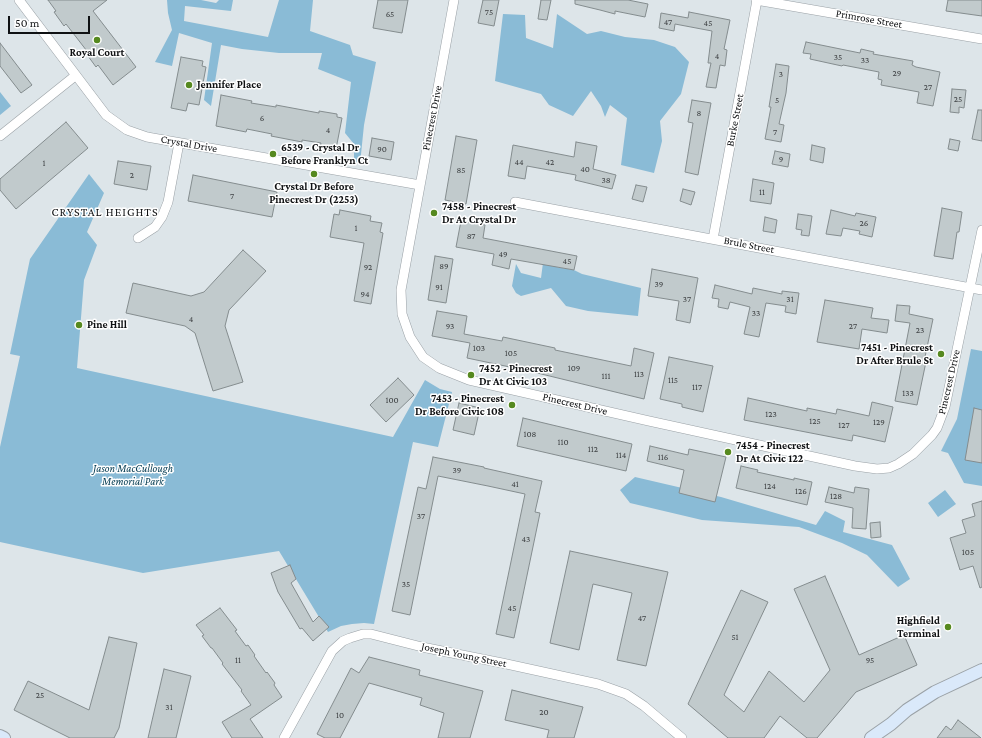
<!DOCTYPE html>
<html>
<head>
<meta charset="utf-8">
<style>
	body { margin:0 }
	#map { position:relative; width:982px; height:738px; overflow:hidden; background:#dde5e9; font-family:"Crimson Pro",serif }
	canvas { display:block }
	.scale { position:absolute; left:8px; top:16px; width:82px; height:18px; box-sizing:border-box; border:2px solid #0f1113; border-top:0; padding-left:5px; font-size:12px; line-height:14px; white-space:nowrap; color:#0f1113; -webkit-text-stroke:3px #fff; paint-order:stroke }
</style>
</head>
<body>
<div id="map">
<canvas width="982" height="738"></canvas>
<div class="scale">50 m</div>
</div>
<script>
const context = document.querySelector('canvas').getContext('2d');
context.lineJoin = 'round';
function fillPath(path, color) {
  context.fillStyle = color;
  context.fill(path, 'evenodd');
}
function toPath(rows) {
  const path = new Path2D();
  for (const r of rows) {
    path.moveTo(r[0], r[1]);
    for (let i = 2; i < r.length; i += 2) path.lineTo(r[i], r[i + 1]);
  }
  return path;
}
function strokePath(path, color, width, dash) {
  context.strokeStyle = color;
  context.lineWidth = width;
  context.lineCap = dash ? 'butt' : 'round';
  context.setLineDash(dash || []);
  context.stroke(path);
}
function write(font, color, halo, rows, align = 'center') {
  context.font = font + ' "Crimson Pro",serif';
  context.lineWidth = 3;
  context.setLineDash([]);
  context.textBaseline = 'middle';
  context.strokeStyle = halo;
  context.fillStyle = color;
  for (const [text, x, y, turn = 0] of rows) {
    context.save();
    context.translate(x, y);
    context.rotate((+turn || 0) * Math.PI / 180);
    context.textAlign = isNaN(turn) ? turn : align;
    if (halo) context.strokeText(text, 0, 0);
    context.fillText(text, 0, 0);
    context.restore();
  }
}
fillPath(toPath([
	[167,0,201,0,216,3,219,0,233,0,231,11,185,6,184,21,268,37,279,0,313,0,310,31,350,45,353,55,376,62,364,125,360,164,354,161,354,144,345,133,351,82,318,69,322,53,279,53,242,49,221,45,211,106,204,100,212,43,179,33,172,66,155,62,172,30,168,13],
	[503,14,525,15,526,38,553,48,557,14,587,34,601,31,625,37,654,40,675,47,689,62,681,94,660,121,662,141,654,173,621,165,627,118,610,105,605,117,601,106,591,91,573,116,549,105,541,94,495,81],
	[0,92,11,106,0,115],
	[89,174,104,193,87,232,97,245,84,280,77,368,393,437,425,380,440,389,452,392,438,447,413,442,374,624,364,623,352,624,341,626,328,632,279,551,143,573,0,542,0,447,20,356,10,354,30,259],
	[544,255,557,267,574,270,582,274,641,288,638,316,588,311,566,306,551,288,521,296,516,293,512,286,516,264,521,273,541,278],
	[971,349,982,351,982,486,964,483,948,453,941,451,957,419],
	[635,477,721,497,816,525,825,511,845,521,843,532,892,545,910,579,898,587,867,555,842,543,799,527,702,520,630,503,620,490],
	[945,490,956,504,938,517,928,503]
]), '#8abbd6');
const building = toPath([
	[48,0,107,0,93,11,136,67,113,85,98,65,96,67,88,56,90,55,66,24,64,26,54,12,56,11,48,0],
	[378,0,408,0,402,33,373,28,378,0],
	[483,0,499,0,494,26,478,23,483,0],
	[541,0,551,0,547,20,538,19,541,0],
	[575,0,628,0,648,4,645,17,615,11,615,14,600,10,575,4,575,0],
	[948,0,982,0,982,16,946,11,948,0],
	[689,12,730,20,724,49,727,50,725,66,720,65,716,88,706,87,711,63,708,63,712,31,675,24,674,31,659,28,661,13,688,18,689,12],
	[806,42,860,53,861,49,874,52,873,54,913,61,912,65,916,67,940,72,933,106,917,103,919,92,881,85,882,80,878,79,879,72,843,65,842,66,810,59,811,54,803,53,806,42],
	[0,43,32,85,21,93,0,66,0,43],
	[181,57,203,61,202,66,206,67,199,105,188,103,186,111,171,108,181,57],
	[776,64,789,66,786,93,779,124,784,125,781,142,765,139,771,107,769,107,776,64],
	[952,89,966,90,964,108,959,107,959,113,950,112,952,89],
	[221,95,252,101,251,103,276,107,276,105,319,113,319,111,337,114,337,117,342,118,336,149,320,146,321,143,302,140,302,142,271,136,272,134,247,129,246,132,216,126,221,95],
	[692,100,711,103,698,175,685,172,693,123,688,122,692,100],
	[978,110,982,110,982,141,972,139,978,110],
	[66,122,88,148,16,209,0,190,0,179,66,122],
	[456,136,477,140,466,204,445,200,456,136],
	[372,138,394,142,391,160,369,156,372,138],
	[950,139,960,141,958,151,948,149,950,139],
	[576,142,597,146,593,169,616,175,612,189,575,180,576,175,527,166,525,179,508,176,513,145,574,157,576,142],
	[812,145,825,148,823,163,810,160,812,145],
	[775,151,790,154,788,167,772,164,775,151],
	[118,161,151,166,147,190,114,184,118,161],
	[193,175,277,192,272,217,188,201,193,175],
	[753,179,774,183,771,204,750,201,753,179],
	[636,185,647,187,643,202,632,199,636,185],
	[683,189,695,192,691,205,680,201,683,189],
	[942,208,962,212,959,232,957,232,953,259,934,256,942,208],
	[340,210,371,216,370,221,382,223,380,232,383,233,371,304,354,301,364,243,330,237,334,214,339,215,340,210],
	[831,210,855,216,856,213,876,217,872,237,859,234,860,231,843,228,841,236,826,234,831,210],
	[798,214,812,216,809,236,801,235,802,230,796,229,798,214],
	[765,217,777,220,775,233,763,231,765,217],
	[461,221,485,225,483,238,577,256,574,270,511,259,509,269,492,265,494,254,456,247,461,221],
	[243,250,266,271,229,310,225,326,243,382,213,391,195,333,185,326,126,313,133,283,191,296,204,292,243,250],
	[435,256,453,259,446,303,428,300,435,256],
	[652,269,698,278,690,323,676,320,679,301,648,296,652,269],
	[715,285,752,294,753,288,782,294,782,291,799,293,796,314,785,312,786,306,766,303,759,337,744,334,750,307,730,302,728,309,718,307,719,299,712,298,715,285],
	[825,300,873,308,871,318,889,320,887,333,862,329,859,349,817,342,825,300],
	[897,305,910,306,909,314,933,319,925,357,927,357,917,405,895,401,910,323,895,321,897,305],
	[437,311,467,316,464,334,502,341,503,337,555,348,555,350,631,366,634,348,654,353,644,399,529,371,467,358,470,343,432,336,437,311],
	[669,357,713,366,703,412,682,407,682,404,660,399,669,357],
	[398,378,414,395,386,422,370,405,398,378],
	[748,398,807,411,807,408,836,414,837,409,869,416,872,402,893,407,885,442,853,435,852,441,744,420,748,398],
	[459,403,480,408,474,435,453,430,459,403],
	[974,408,982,410,982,463,965,460,974,408],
	[523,418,632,444,626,471,517,446,523,418],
	[650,446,688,455,689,449,726,457,715,502,679,493,684,470,647,461,650,446],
	[433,457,484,467,484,468,542,481,535,512,540,513,514,638,496,634,525,494,488,486,438,476,410,615,392,611,418,487,426,489,433,457],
	[741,466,758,470,757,472,794,480,794,478,812,482,807,505,736,488,741,466],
	[829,487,854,493,855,487,869,489,866,529,852,528,853,508,825,502,829,487],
	[982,501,982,587,980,588,973,566,960,570,950,538,966,533,962,520,975,516,972,504,982,501],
	[880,522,881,537,871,538,870,523,880,522],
	[570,551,668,572,646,666,617,660,632,593,593,584,579,650,550,643,570,551],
	[290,565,296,579,291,583,313,622,319,616,329,627,313,641,302,628,300,629,278,592,271,573,290,565],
	[825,576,859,655,904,635,917,665,856,692,817,738,807,738,780,716,764,738,728,738,688,704,741,590,768,602,724,695,744,712,769,671,804,702,830,670,794,589,825,576],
	[220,608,237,630,235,631,246,646,248,645,255,655,254,656,266,673,267,672,275,683,274,685,282,697,250,719,263,738,232,738,222,722,251,705,241,691,242,690,222,664,223,663,212,648,211,648,202,636,204,635,196,625,220,608],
	[109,637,137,643,119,728,114,738,70,738,14,710,28,681,89,710,109,637],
	[369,657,420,670,419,675,483,691,470,738,438,738,444,713,420,705,422,698,369,683,340,738,325,738,317,734,351,668,359,673,369,657],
	[164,669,191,676,176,738,148,738,164,669],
	[512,690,583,707,574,738,547,738,549,730,505,720,512,690],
	[958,720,981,738,937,738,946,726,951,730,958,720]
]);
fillPath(building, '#c1cacc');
strokePath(building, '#848c8e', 1);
const street = toPath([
	[19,0,106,115,127,130,147,137,420,185],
	[454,0,401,290,402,314,410,337,423,357,439,368,469,380,649,421,855,466,877,469,889,468,898,464,913,454,932,435,937,428,945,407,982,230],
	[756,0,982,39],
	[0,136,75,76],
	[515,202,982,290],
	[138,238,155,227,162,217,168,202,179,143],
	[713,239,757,0],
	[284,738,332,651,343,641,350,638,363,634,371,634,422,647,502,663,598,684,626,694,644,706,682,738]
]);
const secondary = toPath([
	[0,736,4,738],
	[871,738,891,724,907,710,935,692,982,670]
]);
strokePath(street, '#9aa1a6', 10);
strokePath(secondary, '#9aa1a6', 14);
strokePath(street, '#fff', 9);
strokePath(secondary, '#dae9fa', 12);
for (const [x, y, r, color] of [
	[97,40,4,"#56891f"],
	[189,85,4,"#56891f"],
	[273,154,4,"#56891f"],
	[314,174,4,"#56891f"],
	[434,213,4,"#56891f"],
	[79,325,4,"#56891f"],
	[941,354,4,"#56891f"],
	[471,375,4,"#56891f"],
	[512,405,4,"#56891f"],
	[728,452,4,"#56891f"],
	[948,627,4,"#56891f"]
]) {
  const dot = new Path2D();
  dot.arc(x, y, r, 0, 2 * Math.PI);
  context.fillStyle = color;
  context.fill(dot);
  strokePath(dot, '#fff', 1.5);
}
write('9px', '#3c3f41', null, [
	["75",489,12],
	["65",390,14],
	["47",668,22],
	["45",708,23],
	["4",717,56],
	["35",838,57],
	["33",865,60],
	["29",897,73],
	["3",781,74],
	["27",928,87],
	["25",958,99],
	["5",777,100],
	["8",699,113],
	["6",262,118],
	["4",328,130],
	["7",775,132],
	["90",382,149],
	["9",781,159],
	["44",519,162],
	["42",550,162],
	["1",44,163],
	["40",585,169],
	["85",461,170],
	["2",132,175],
	["38",606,180],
	["11",762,192],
	["7",232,196],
	["26",864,223],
	["1",356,228],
	["87",471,236],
	["49",503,254],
	["45",567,261],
	["89",444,266],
	["92",368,267],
	["39",659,284],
	["91",439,287],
	["94",365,294],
	["37",687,299],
	["31",790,299],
	["33",756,313],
	["4",191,319],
	["93",450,326],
	["27",853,326],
	["23",920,330],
	["103",479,348],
	["105",511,353],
	["109",574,368],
	["113",639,374],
	["111",606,376],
	["115",673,380],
	["117",697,387],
	["133",908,393],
	["100",392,400],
	["123",771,414],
	["125",815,421],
	["129",879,422],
	["127",844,425],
	["108",530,434],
	["110",563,442],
	["112",593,449],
	["114",621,455],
	["116",663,457],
	["39",457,470],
	["41",515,484],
	["124",770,486],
	["126",801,491],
	["128",836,496],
	["37",421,516],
	["43",526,539],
	["105",968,552],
	["35",406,584],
	["45",512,608],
	["47",642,618],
	["51",735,637],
	["11",238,660],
	["95",870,660],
	["25",40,695],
	["31",169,707],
	["20",544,712],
	["10",340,715]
]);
write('11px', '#0f1113', '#fff', [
	["Primrose Street",869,19,10],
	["Pinecrest Drive",432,118,-79],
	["Burke Street",735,120,-79],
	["Crystal Drive",189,144,10],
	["Brule Street",749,245,11],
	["Pinecrest Drive",949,382,-77],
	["Pinecrest Drive",575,404,13],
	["Joseph Young Street",464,655,12]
]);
write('bold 11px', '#0f1113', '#fff', [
	["Royal Court",97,53,"center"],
	["Jennifer Place",197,85],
	["6539 - Crystal Dr",281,148],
	["Before Franklyn Ct",281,161],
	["Crystal Dr Before",314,187,"center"],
	["Pinecrest Dr (2253)",314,200,"center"],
	["7458 - Pinecrest",442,207],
	["Dr At Crystal Dr",442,220],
	["Pine Hill",87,325],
	["7451 - Pinecrest",933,348,"right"],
	["Dr After Brule St",933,361,"right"],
	["7452 - Pinecrest",479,369],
	["Dr At Civic 103",479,382],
	["7453 - Pinecrest",504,399,"right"],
	["Dr Before Civic 108",504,412,"right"],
	["7454 - Pinecrest",736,446],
	["Dr At Civic 122",736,459],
	["Highfield",940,621,"right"],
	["Terminal",940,634,"right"]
], 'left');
write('italic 11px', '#003950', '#fff', [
	["Jason MacCullough",133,469],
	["Memorial Park",133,482]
]);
context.letterSpacing = '1px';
write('12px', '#0f1113', '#fff', [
	["CRYSTAL HEIGHTS",105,212]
]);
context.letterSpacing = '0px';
</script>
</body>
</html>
